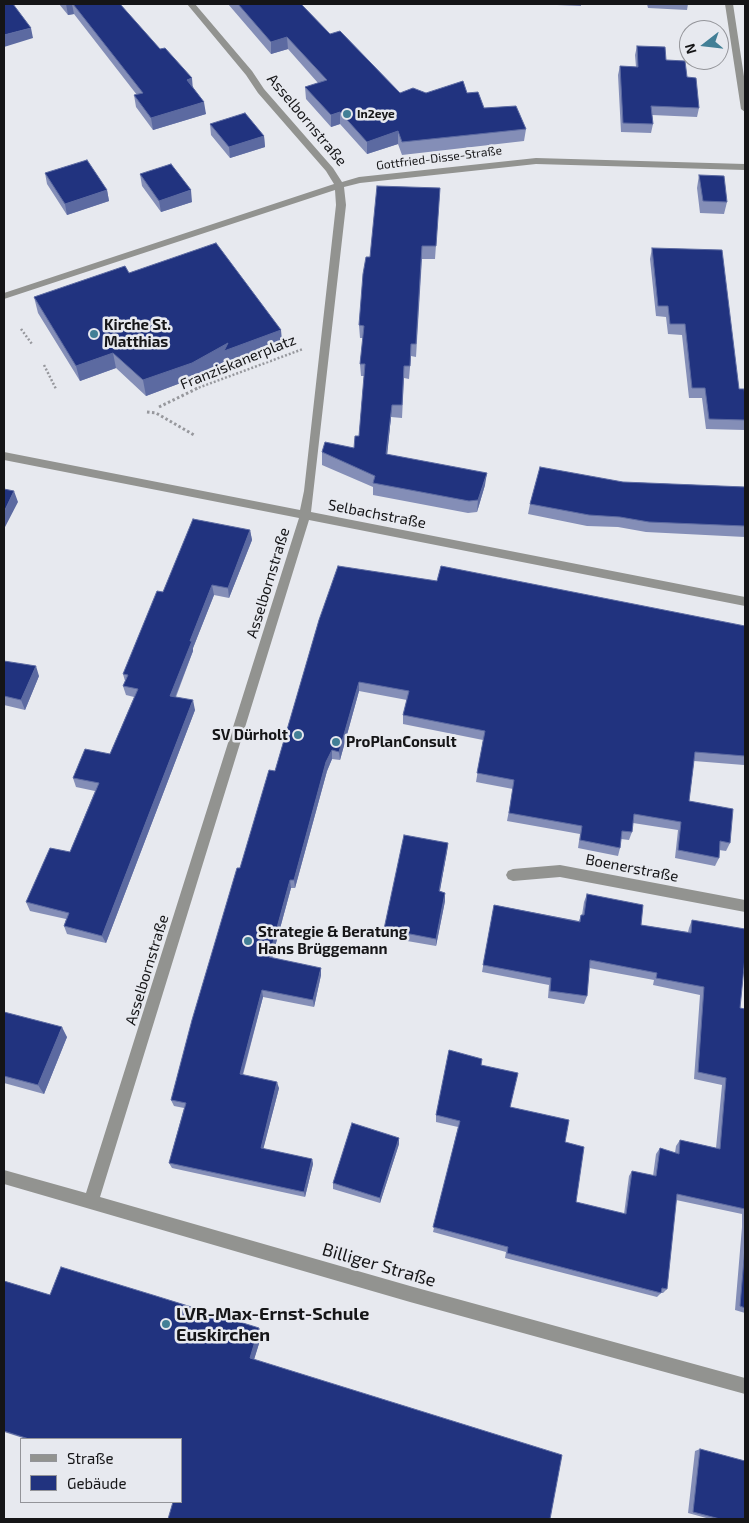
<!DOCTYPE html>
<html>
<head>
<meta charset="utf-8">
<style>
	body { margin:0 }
	#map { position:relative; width:749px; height:1523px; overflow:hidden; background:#e7e9ef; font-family:"Exo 2",sans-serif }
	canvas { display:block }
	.frame { position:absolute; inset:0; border:5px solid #151517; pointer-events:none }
	.legend { position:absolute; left:20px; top:1438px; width:162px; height:65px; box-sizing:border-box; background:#e7e9ef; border:1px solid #939499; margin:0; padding:6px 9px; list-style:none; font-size:15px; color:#151517 }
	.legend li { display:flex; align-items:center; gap:10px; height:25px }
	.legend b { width:25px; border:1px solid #939499 }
	.north { position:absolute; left:679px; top:20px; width:50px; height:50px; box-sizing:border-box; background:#e7e9ef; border:1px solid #939499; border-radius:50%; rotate:254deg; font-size:14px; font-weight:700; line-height:20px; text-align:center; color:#151517 }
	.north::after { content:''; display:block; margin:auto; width:18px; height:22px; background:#427f96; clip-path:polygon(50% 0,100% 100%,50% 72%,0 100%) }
</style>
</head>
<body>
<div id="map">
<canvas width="749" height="1523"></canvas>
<div class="frame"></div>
<ul class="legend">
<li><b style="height:6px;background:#929390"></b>Straße</li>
<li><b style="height:14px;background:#21337f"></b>Gebäude</li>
</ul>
<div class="north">N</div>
</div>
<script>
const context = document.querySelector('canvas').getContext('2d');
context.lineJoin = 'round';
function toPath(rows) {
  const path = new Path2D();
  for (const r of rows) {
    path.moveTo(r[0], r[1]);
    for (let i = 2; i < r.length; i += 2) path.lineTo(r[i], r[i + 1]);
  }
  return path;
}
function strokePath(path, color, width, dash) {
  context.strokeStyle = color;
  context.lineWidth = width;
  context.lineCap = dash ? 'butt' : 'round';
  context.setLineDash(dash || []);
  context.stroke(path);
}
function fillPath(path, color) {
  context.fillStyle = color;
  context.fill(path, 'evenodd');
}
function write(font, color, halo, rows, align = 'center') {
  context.font = font + ' "Exo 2",sans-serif';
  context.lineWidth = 5;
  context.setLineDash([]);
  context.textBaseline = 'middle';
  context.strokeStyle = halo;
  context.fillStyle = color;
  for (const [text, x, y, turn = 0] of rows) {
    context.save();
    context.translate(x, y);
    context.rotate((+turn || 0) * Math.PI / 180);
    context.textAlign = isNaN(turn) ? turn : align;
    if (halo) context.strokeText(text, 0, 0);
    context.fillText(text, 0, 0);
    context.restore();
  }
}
strokePath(toPath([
	[21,329,32,344],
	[44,365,56,389],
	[195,389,303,349]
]), '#97989d', 2.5, [2, 2]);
strokePath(toPath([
	[159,407,198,388],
	[147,412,156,413,194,435]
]), '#97989d', 3, [2.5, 2.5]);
fillPath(toPath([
	[187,4,195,4,252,71,264,89,333,168,342,182,359,177,536,158,745,164,745,170,536,164,360,183,344,187,346,205,311,512,745,597,745,606,309,520,100,1197,410,1286,745,1378,745,1394,410,1302,4,1184,4,1170,86,1193,299,518,4,460,4,452,300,510,304,491,336,205,335,190,4,299,4,293,334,184,326,171,258,93,246,75,187,4],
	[725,4,733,4,745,83,745,112,741,109,725,4],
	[560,865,745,900,745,912,560,877,513,881,508,879,506,875,508,871,513,869,560,865]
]), '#929390');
fillPath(toPath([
	[59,4,120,4,193,87,206,114,153,130,136,107,134,95,137,95,74,14,68,15],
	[228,4,301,4,330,34,400,93,467,93,484,108,526,129,524,141,402,155,398,144,367,154,340,124,331,127,306,99,305,87,318,83,288,49,271,54],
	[557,4,581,4,581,6,557,5],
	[647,4,688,4,687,10,648,8],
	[637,46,666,60,687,77,699,108,697,117,652,115,653,124,651,133,621,132,618,75,620,66,636,67,635,55],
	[210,124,264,136,265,147,230,158,211,135],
	[45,173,107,190,109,201,67,215,47,184],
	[140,174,192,202,161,212,142,186],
	[699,175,727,202,724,214,700,213,697,188],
	[440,188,435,259,422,259,416,357,411,356,409,379,404,378,402,418,391,417,387,454,485,485,477,512,468,513,373,495,373,487,322,465,322,452,354,448,359,436,364,376,361,376,360,364,363,338,360,338,359,325,370,257],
	[652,248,739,389,745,395,745,430,706,429,702,398,689,398,682,335,668,334,666,317,656,316,650,259],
	[129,273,281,330,282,346,226,367,225,361,194,378,146,396,116,368,80,381,38,313,34,297],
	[623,482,745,487,745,537,646,532,618,527,587,526,528,514,530,504],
	[250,530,252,540,229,598,214,595,193,648,193,651,176,697,195,710,106,943,67,934,64,926,66,919,30,911,26,902,70,852,95,791,76,787,73,778,110,754,134,697,126,695,123,686,125,681,123,674,163,592],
	[319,620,745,679,745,764,744,765,694,761,689,801,730,843,726,851,719,850,719,858,715,866,675,858,678,830,633,823,632,832,629,840,621,839,620,848,618,856,578,848,580,834,507,821,513,789,476,782,483,740,403,724,403,715,407,700,359,691,340,760,332,759,327,771,295,888,291,888,272,958,321,975,314,1007,263,997,243,1075,279,1088,263,1149,312,1159,313,1164,305,1197,172,1168,169,1163,184,1108,174,1106,171,1100,240,868,275,771],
	[4,661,39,676,25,710,4,705],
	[448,843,440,891,445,893,445,901,436,946,384,937,384,929],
	[587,894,641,925,688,932,689,928,692,920,740,1008,745,1009,745,1313,735,1310,742,1227,742,1214,676,1200,667,1289,663,1293,661,1293,657,1297,505,1258,506,1252,433,1232,458,1127,436,1122,436,1115,481,1065,510,1107,565,1142,576,1202,624,1214,629,1176,632,1171,653,1176,656,1154,660,1148,675,1153,676,1146,680,1140,716,1148,722,1085,694,1079,700,995,653,985,654,980,589,968,587,996,584,1004,548,998,549,985,482,972,494,905,579,921,581,915,582,915,584,902],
	[4,1012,67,1037,44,1094,4,1083],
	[399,1138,399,1144,380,1203,333,1189,333,1183],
	[4,1281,50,1295,262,1334,254,1359,181,1502,181,1439,26,1439,4,1432],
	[700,1449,745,1519,710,1519,688,1513,695,1451]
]), '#848eb7');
fillPath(toPath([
	[66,4,72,4,74,14,68,15],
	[31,28,33,38,4,47,4,35],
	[287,37,288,49,271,54,271,42],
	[192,78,193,90,187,80],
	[204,102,206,114,153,130,151,118],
	[340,112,340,124,331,127,331,115],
	[398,131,398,144,367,154,367,142],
	[264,136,265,147,230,158,229,147],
	[107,190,109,201,67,215,65,204],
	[191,190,192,202,161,212,159,201],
	[281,330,282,346,226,367,225,361,194,378,146,396,143,380,228,343],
	[113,353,116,368,80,381,76,366],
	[392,405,391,417,386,466,386,454],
	[487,473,485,485,477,512,478,500],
	[14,491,18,502,4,529,4,512],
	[250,530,252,540,229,598,228,588],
	[212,585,214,595,193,648,193,651,172,705,170,696,190,641],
	[36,666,39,676,25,710,21,700],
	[359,682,359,691,340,760,339,752],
	[193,700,195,710,106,943,102,936],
	[332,750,332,759,327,771,295,888,294,880,326,762],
	[448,843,447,852,438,900,439,891],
	[290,880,291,888,270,965,269,957],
	[445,893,445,901,436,946,436,939],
	[321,968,321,975,314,1007,313,1000],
	[262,990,263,997,241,1080,240,1074],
	[62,1027,67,1037,44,1094,38,1085],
	[277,1082,279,1088,262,1154,261,1148],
	[399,1138,399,1144,380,1203,380,1198],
	[312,1159,313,1164,305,1197,304,1192],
	[259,1328,262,1334,253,1363,250,1358]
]), '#5c6aa1');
const building = toPath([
	[4,4,13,4,31,28,4,35,4,4],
	[73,4,120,4,160,49,165,48,192,78,187,80,204,102,151,118,134,95,143,93,73,4],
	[238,4,301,4,330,34,340,31,400,93,413,88,426,93,463,81,467,93,478,92,484,108,516,106,526,129,402,142,398,131,367,142,340,112,331,115,305,87,327,80,287,37,271,42,238,4],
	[637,46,665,47,666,60,685,61,687,77,696,78,699,108,651,106,653,124,623,123,620,66,638,67,637,46],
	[245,113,264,136,229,147,210,124,245,113],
	[87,160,107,190,65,204,45,173,87,160],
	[171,164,191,190,159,201,140,174,171,164],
	[699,175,724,176,727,202,703,201,699,175],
	[377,186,440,188,436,246,422,246,416,344,411,344,410,366,404,366,402,405,392,405,386,454,487,473,478,500,469,501,373,483,375,476,322,452,325,442,354,448,355,436,359,436,365,364,360,364,364,326,359,325,363,274,366,257,370,257,377,186],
	[216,243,281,330,224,351,228,343,192,363,143,380,113,353,76,366,34,297,125,266,129,273,216,243],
	[652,248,722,250,739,389,744,389,745,395,745,420,709,419,705,388,692,388,685,324,670,324,668,306,658,306,652,248],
	[540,467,623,482,745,487,745,526,649,522,620,517,589,515,530,504,540,467],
	[4,489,14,491,4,512,4,489],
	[193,519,250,530,228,588,212,585,190,641,192,641,170,696,193,700,102,936,64,926,69,913,26,902,50,848,70,852,99,783,73,778,85,749,110,754,138,689,123,686,128,675,123,674,157,591,163,592,193,519],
	[338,566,437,581,441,566,745,626,745,756,695,752,689,801,733,809,730,843,720,841,719,858,678,850,681,822,634,814,632,832,622,831,620,848,580,840,582,826,509,813,514,780,477,773,485,731,403,715,409,691,359,682,339,752,332,750,326,762,294,880,290,880,269,957,321,968,313,1000,262,990,240,1074,277,1082,261,1148,312,1159,304,1192,169,1163,186,1103,171,1100,192,1020,237,868,240,868,269,770,275,771,319,620,338,566],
	[4,661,36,666,21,700,4,696,4,661],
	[404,835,448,843,439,891,445,893,436,939,384,929,404,835],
	[587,894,643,905,641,925,691,933,692,920,745,929,745,957,740,1008,745,1009,745,1209,677,1194,667,1289,662,1288,661,1293,507,1253,508,1247,433,1227,460,1121,436,1115,449,1050,482,1059,481,1065,518,1073,510,1107,569,1120,565,1142,584,1147,576,1202,626,1214,632,1171,656,1176,660,1148,679,1154,680,1140,720,1149,726,1078,698,1072,704,987,656,978,657,973,590,960,587,996,550,991,551,978,483,965,494,905,580,922,581,915,584,915,587,894],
	[4,1012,62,1027,38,1085,4,1076,4,1012],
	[352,1123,399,1138,380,1198,333,1183,352,1123],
	[745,1247,745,1308,740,1306,745,1247],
	[61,1267,156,1296,259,1328,250,1358,562,1455,550,1519,168,1519,173,1502,181,1502,181,1439,29,1439,4,1431,4,1281,50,1295,61,1267],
	[700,1449,745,1461,745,1519,720,1519,693,1512,700,1449]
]);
fillPath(building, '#21337f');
strokePath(building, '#5c6aa1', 1);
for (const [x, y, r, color] of [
	[347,114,5,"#427f96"],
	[94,334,5,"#427f96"],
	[298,735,5,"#427f96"],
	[336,742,5,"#427f96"],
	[248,941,5,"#427f96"],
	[166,1324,5,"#427f96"]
]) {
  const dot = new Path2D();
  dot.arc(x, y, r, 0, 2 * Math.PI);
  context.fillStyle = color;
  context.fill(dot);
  strokePath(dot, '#e7e9ef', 2);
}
write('bold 12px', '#151517', '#e7e9ef', [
	["In2eye",357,114]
], 'left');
write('12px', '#151517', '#e7e9ef', [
	["Gottfried-Disse-Straße",439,158,-7]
]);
write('15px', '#151517', '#e7e9ef', [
	["Asselbornstraße",307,120,50],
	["Franziskanerplatz",238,362,-22],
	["Selbachstraße",377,514,11],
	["Asselbornstraße",268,583,-73],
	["Boenerstraße",632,868,11],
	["Asselbornstraße",147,970,-73]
]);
write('bold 15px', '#151517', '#e7e9ef', [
	["Kirche St.",104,325],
	["Matthias",104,342],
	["SV Dürholt",288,735,"right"],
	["ProPlanConsult",346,742],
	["Strategie & Beratung",258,932],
	["Hans Brüggemann",258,949]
], 'left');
write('18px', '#151517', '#e7e9ef', [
	["Billiger Straße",379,1265,16]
]);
write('bold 18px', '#151517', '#e7e9ef', [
	["LVR-Max-Ernst-Schule",176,1314],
	["Euskirchen",176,1335]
], 'left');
</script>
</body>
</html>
